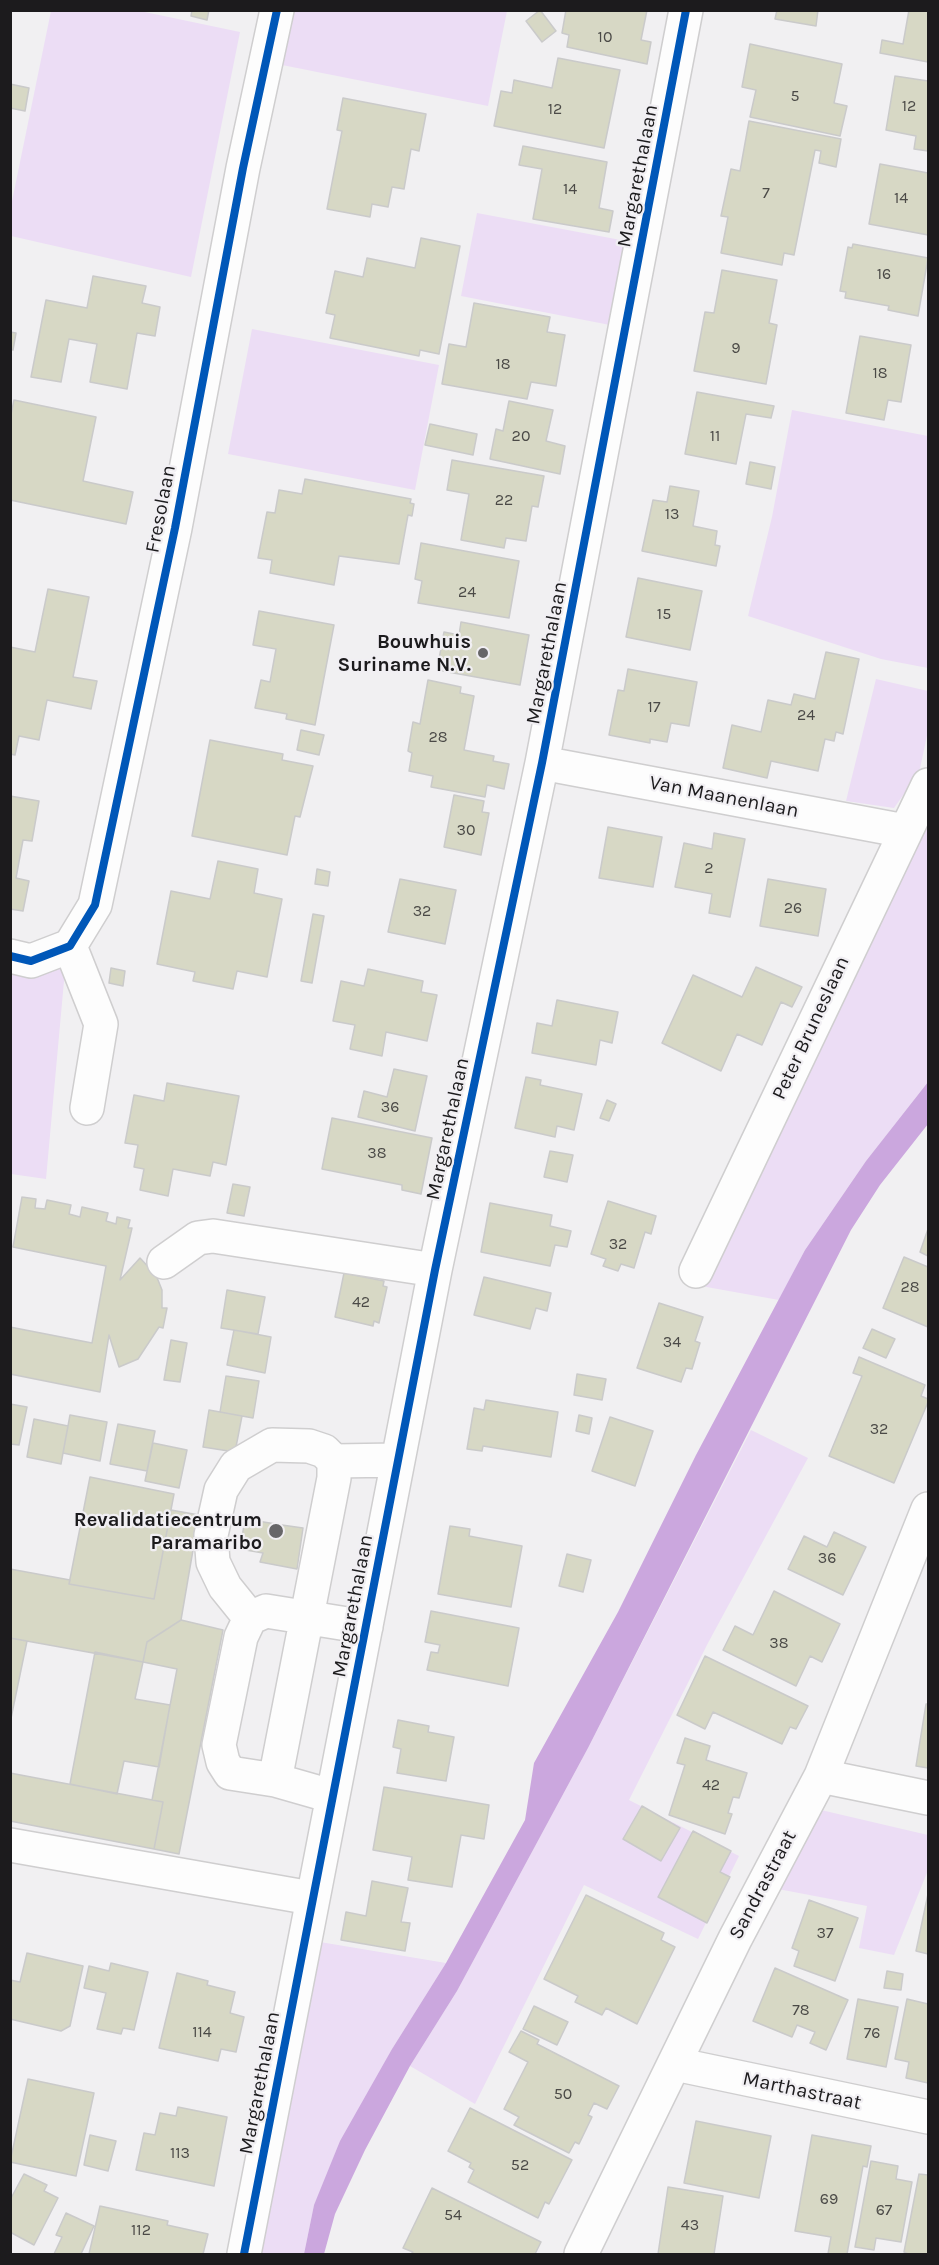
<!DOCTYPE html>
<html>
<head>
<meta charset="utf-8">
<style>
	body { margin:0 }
	#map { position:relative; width:939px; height:2265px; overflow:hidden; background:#f1f0f2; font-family:Karla,sans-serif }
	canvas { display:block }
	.frame { position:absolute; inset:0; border:12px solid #1c1b1d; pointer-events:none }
</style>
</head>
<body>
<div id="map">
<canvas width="939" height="2265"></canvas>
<div class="frame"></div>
</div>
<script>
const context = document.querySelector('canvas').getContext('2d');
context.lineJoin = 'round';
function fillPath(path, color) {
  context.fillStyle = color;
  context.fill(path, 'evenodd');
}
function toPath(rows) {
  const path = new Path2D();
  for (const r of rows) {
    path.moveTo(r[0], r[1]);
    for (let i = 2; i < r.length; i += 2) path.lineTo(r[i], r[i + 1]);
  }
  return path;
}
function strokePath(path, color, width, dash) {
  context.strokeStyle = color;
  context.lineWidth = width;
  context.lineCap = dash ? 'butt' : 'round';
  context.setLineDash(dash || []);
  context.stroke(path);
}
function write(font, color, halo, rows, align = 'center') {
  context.font = font + ' Karla,sans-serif';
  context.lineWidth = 4.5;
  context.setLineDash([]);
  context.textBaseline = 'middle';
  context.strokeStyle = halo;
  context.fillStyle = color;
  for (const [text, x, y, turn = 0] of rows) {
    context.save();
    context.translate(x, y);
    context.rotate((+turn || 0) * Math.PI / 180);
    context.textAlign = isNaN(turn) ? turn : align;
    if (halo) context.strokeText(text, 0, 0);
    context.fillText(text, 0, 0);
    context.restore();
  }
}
fillPath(toPath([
	[51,11,140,11,240,32,191,277,11,236,11,206],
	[293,11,507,11,488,106,282,65],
	[477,213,626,241,610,325,461,296],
	[252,329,439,365,415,490,228,454],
	[792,410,928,436,928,668,881,659,748,616,772,517],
	[876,679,928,691,928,731,919,773,894,808,846,801],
	[928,818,928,1082,866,1161,805,1250,779,1300,701,1286],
	[66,959,46,1179,11,1174,10,969],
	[751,1430,808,1458,708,1643,629,1800,739,1856,698,1939,584,1885,475,2104,410,2066,457,1991,588,1748],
	[821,1810,928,1835,928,1870,894,1955,859,1948,867,1906,778,1889],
	[314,1941,446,1963,392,2049,314,2205,304,2254,251,2254]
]), '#ecddf5');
fillPath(toPath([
	[928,1082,928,1124,880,1185,851,1230,588,1748,457,1991,410,2066,365,2150,335,2214,324,2254,304,2254,314,2205,340,2141,392,2049,446,1963,525,1820,534,1763,618,1612,696,1455,805,1250,866,1161]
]), '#cba7de');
const building = toPath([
	[192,10,209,10,207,20,191,16,192,10],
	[540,10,556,31,542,42,526,21,540,10],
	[566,10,647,10,641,40,651,42,647,64,567,47,569,35,562,33,566,10],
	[777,10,818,10,816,26,775,19,777,10],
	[909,10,928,10,928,62,880,53,882,40,903,44,909,10],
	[750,44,842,64,834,103,847,106,840,136,750,117,756,90,742,87,750,44],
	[558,58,620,70,604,148,494,126,501,91,512,93,514,80,552,88,558,58],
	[895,76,928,81,928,151,914,149,916,136,886,130,895,76],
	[10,84,29,88,25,111,10,108,10,84],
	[343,98,426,114,419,151,411,149,404,189,392,187,388,207,372,204,370,217,327,209,342,131,337,130,343,98],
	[749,121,841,139,836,167,819,163,821,151,815,150,794,255,784,253,782,265,721,253,728,217,721,216,731,169,740,171,749,121],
	[523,146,607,162,599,208,613,211,609,232,533,219,542,169,519,165,523,146],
	[880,164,928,173,928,235,869,224,880,164],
	[421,238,460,246,439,354,420,350,419,356,330,338,335,315,326,313,335,271,363,277,367,258,415,268,421,238],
	[853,244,928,258,918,316,888,310,889,306,845,298,846,292,840,291,848,247,852,248,853,244],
	[722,270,777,280,769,323,777,325,766,384,694,371,705,312,714,313,722,270],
	[93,276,146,286,142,303,160,307,155,336,137,333,127,389,90,382,97,344,69,339,61,382,31,377,46,300,87,308,93,276],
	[474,303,550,317,547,332,565,335,556,386,531,382,527,399,442,384,449,344,466,347,474,303],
	[10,332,16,333,13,350,10,349,10,332],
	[860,336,911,345,901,402,888,400,884,420,846,413,860,336],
	[697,392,774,406,771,418,746,414,736,464,685,454,697,392],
	[14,400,96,417,83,481,133,492,126,524,10,500,10,419,14,400],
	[509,401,553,410,546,441,565,446,560,474,490,459,496,429,503,431,509,401],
	[430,424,477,434,473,455,425,445,430,424],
	[452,460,544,476,538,507,532,506,526,541,506,538,504,548,461,540,469,494,447,490,452,460],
	[750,462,775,467,771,489,746,484,750,462],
	[305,479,411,499,410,503,414,504,412,516,408,515,399,564,339,556,334,585,270,573,272,560,258,558,267,512,275,513,279,490,302,494,305,479],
	[670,486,699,491,693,526,717,531,715,545,720,546,716,566,642,551,653,500,667,502,670,486],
	[421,543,519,561,509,618,418,603,422,581,415,579,421,543],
	[638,578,702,591,690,650,626,637,638,578],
	[48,589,89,597,73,677,97,681,91,709,47,700,39,740,19,736,15,755,10,754,10,647,35,652,48,589],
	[259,611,334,625,315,725,286,719,287,714,255,708,261,680,270,682,276,649,253,645,259,611],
	[461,622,529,635,520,685,437,670,444,632,459,635,461,622],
	[826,652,859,659,843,734,836,732,834,741,825,739,818,771,771,761,767,778,723,768,732,725,761,732,768,700,791,705,794,694,815,699,826,652],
	[628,669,697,682,689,726,671,723,667,742,650,739,650,743,609,735,618,690,624,691,628,669],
	[428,680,461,687,460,693,474,696,464,750,494,756,493,761,509,764,504,789,487,785,485,797,431,787,433,776,409,771,412,753,408,751,413,722,420,724,428,680],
	[301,730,324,735,319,755,297,750,301,730],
	[210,740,283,754,282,760,313,766,300,817,295,816,287,855,192,836,210,740],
	[454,795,484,801,482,812,489,813,481,855,444,847,454,795],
	[10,796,39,801,32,841,23,840,16,878,29,881,23,911,10,909,10,796],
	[608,827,662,837,653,887,599,878,608,827],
	[714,833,745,839,730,917,709,913,712,894,675,887,684,843,712,849,714,833],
	[218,861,258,869,254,893,282,899,267,977,237,971,233,989,193,981,195,972,157,964,171,891,210,899,218,861],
	[317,869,330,872,328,886,315,884,317,869],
	[400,879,456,890,445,944,388,932,400,879],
	[768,879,826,889,818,936,760,926,768,879],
	[313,914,324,916,312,983,301,981,313,914],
	[756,967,802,987,792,1007,781,1002,762,1045,737,1034,721,1071,662,1043,693,975,742,997,756,967],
	[111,968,125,971,123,986,109,983,111,968],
	[368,969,423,981,421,992,437,995,427,1041,386,1032,382,1056,350,1049,355,1025,333,1021,341,981,364,986,368,969],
	[557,1000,618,1012,612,1043,600,1040,596,1065,532,1053,537,1023,552,1026,557,1000],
	[394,1069,427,1076,415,1131,358,1117,364,1091,387,1097,394,1069],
	[526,1077,541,1080,540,1085,582,1094,574,1130,557,1126,555,1137,515,1128,526,1077],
	[167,1083,239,1096,226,1165,213,1162,210,1176,173,1169,168,1196,140,1190,144,1169,134,1167,138,1145,125,1143,134,1095,164,1101,167,1083],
	[607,1100,616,1104,609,1121,600,1118,607,1100],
	[332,1118,432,1138,421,1194,402,1190,402,1185,322,1169,332,1118],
	[550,1151,573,1155,567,1182,544,1177,550,1151],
	[233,1184,250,1187,244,1216,227,1213,233,1184],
	[22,1197,36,1199,35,1208,45,1209,47,1200,71,1205,69,1214,80,1217,82,1207,108,1213,106,1221,116,1224,117,1217,130,1220,128,1228,132,1228,120,1280,140,1258,156,1275,162,1290,162,1308,167,1308,163,1328,159,1327,138,1359,119,1367,109,1335,100,1392,10,1374,10,1327,92,1343,106,1266,13,1247,22,1197],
	[608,1201,656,1216,651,1234,645,1232,634,1268,621,1264,618,1271,603,1266,606,1259,591,1254,608,1201],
	[490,1203,552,1215,550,1226,571,1231,567,1247,555,1245,550,1266,481,1252,490,1203],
	[928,1229,928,1256,920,1252,928,1229],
	[904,1257,928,1267,928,1327,883,1308,904,1257],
	[344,1273,384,1281,383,1286,387,1287,379,1323,374,1321,373,1326,335,1317,344,1273],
	[484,1277,551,1293,547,1311,536,1308,530,1329,474,1315,484,1277],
	[227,1290,265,1297,258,1334,221,1328,227,1290],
	[659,1303,703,1317,695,1341,700,1343,692,1369,686,1368,681,1382,637,1368,659,1303],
	[872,1329,895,1339,886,1358,863,1348,872,1329],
	[234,1330,271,1337,265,1373,227,1365,234,1330],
	[171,1340,187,1343,180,1382,164,1380,171,1340],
	[859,1357,925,1385,921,1396,928,1399,928,1402,894,1483,829,1456,862,1376,853,1373,859,1357],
	[577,1374,606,1379,602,1400,574,1395,577,1374],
	[226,1376,259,1381,253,1418,220,1412,226,1376],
	[486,1400,558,1412,551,1457,483,1446,482,1451,467,1449,474,1408,484,1410,486,1400],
	[10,1404,27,1407,19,1445,10,1444,10,1404],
	[209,1410,242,1416,235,1452,203,1447,209,1410],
	[70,1415,107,1422,100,1461,63,1453,70,1415],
	[579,1415,592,1418,589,1434,576,1431,579,1415],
	[610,1417,653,1431,635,1486,592,1471,610,1417],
	[34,1419,68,1426,61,1464,27,1457,34,1419],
	[118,1424,155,1431,147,1471,110,1464,118,1424],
	[153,1443,187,1450,179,1488,145,1481,153,1443],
	[90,1477,174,1494,154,1599,69,1584,90,1477],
	[171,1510,199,1515,181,1620,147,1642,143,1662,10,1638,10,1569,70,1580,69,1584,154,1599,171,1510],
	[245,1519,276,1524,275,1529,281,1531,282,1525,303,1528,297,1569,260,1562,263,1553,240,1549,245,1519],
	[450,1526,470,1529,469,1536,522,1546,511,1607,438,1594,450,1526],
	[834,1532,866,1547,843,1595,788,1569,804,1536,827,1547,834,1532],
	[567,1554,591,1560,583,1592,559,1586,567,1554],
	[774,1591,840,1624,822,1662,810,1656,796,1686,723,1650,735,1626,753,1635,774,1591],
	[431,1611,519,1628,508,1686,427,1670,431,1652,438,1653,440,1645,425,1642,431,1611],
	[181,1620,223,1630,179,1854,154,1849,163,1802,152,1800,177,1669,143,1662,147,1642,181,1620],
	[10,1638,27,1641,10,1723,10,1638],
	[95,1652,143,1662,135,1699,170,1705,159,1767,124,1761,117,1794,70,1784,95,1652],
	[705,1656,808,1706,796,1729,790,1727,782,1744,713,1712,705,1729,677,1715,705,1656],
	[926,1704,928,1704,928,1768,916,1766,926,1704],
	[398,1720,429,1726,428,1732,454,1737,446,1781,397,1773,401,1749,393,1747,398,1720],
	[685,1738,710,1746,706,1760,747,1773,739,1798,733,1797,728,1813,732,1814,725,1834,669,1815,685,1765,677,1763,685,1738],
	[10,1773,163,1802,154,1849,10,1821,10,1773],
	[384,1787,489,1805,484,1839,461,1835,452,1887,408,1880,412,1857,373,1850,384,1787],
	[642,1806,680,1828,661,1861,623,1839,642,1806],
	[693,1831,731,1851,720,1872,730,1877,707,1923,658,1897,693,1831],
	[372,1881,408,1888,401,1922,410,1923,405,1951,341,1940,346,1912,366,1916,372,1881],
	[928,1894,928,1954,916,1951,928,1894],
	[586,1895,664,1933,661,1940,675,1947,637,2024,606,2008,602,2015,575,2002,578,1996,544,1979,586,1895],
	[809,1900,858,1918,835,1981,794,1966,799,1951,792,1948,809,1900],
	[27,1953,83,1966,70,2026,61,2031,10,2019,10,1980,20,1982,27,1953],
	[111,1963,148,1972,134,2030,123,2028,121,2034,97,2029,106,1993,84,1988,89,1966,109,1971,111,1963],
	[775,1968,848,2000,826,2050,810,2043,815,2032,797,2025,792,2037,753,2021,775,1968],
	[887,1971,903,1974,901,1990,884,1988,887,1971],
	[177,1973,208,1981,207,1985,235,1992,230,2013,244,2017,236,2052,221,2049,218,2061,159,2048,177,1973],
	[858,1999,898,2007,886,2067,847,2059,858,1999],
	[907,1999,928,2004,928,2083,906,2078,909,2062,895,2059,907,1999],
	[534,2006,568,2022,557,2045,523,2029,534,2006],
	[521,2031,539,2040,537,2044,619,2086,607,2109,594,2103,588,2115,592,2117,579,2144,575,2142,569,2153,514,2125,519,2117,504,2109,528,2062,509,2052,521,2031],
	[28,2079,94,2093,76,2176,10,2162,28,2079],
	[178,2107,227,2117,214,2186,136,2170,144,2133,155,2135,160,2113,176,2116,178,2107],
	[470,2108,572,2160,549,2204,545,2202,538,2218,468,2182,474,2170,469,2167,471,2163,448,2151,470,2108],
	[696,2121,771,2136,759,2198,684,2183,696,2121],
	[90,2135,116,2141,108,2171,84,2165,90,2135],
	[812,2135,871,2146,867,2167,863,2166,847,2254,828,2254,831,2237,795,2231,812,2135],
	[871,2161,898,2166,896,2179,912,2182,901,2242,876,2238,874,2250,855,2247,871,2161],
	[24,2174,47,2185,44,2191,58,2198,34,2245,10,2232,10,2200,24,2174],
	[919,2174,928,2175,928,2254,908,2254,904,2252,919,2174],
	[668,2187,723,2196,714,2254,658,2254,668,2187],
	[432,2188,541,2242,535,2254,411,2254,413,2252,403,2248,432,2188],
	[100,2206,168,2221,167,2225,208,2234,203,2254,89,2254,100,2206],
	[66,2213,94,2226,81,2254,54,2254,62,2237,56,2235,66,2213]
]);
fillPath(building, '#d7d8c5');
strokePath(building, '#cacaca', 1.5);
const minor = toPath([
	[542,763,905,831],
	[70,946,101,1024,87,1108],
	[10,956,31,961,70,946,95,905,175,528,243,168,277,10],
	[164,1262,198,1238,213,1236,435,1270],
	[696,1271,928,785],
	[334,1461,398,1460],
	[250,1618,225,1587,213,1562,211,1535,221,1490,236,1466,272,1445,309,1446,324,1451,334,1461,334,1478,275,1780],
	[821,1776,928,1798],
	[331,1796,275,1780,230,1773,223,1762,219,1745,241,1637,250,1618,266,1611,366,1627],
	[10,1845,311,1898],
	[675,2064,928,2117],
	[244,2254,435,1270,542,763,686,10],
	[581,2254,735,1939,821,1776,928,1509]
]);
strokePath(minor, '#cfcecf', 36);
strokePath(minor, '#fdfdfd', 33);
strokePath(toPath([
	[10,956,31,961,70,946,95,905,175,528,243,168,277,10],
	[244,2254,435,1270,542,763,686,10]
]), '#0057b8', 8);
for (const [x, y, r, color] of [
	[483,653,6,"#676668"],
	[276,1531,8,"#676668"]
]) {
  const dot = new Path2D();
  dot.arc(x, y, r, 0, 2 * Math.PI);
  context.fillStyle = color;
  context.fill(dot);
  strokePath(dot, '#f1eff3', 2);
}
write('16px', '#4b4a47', null, [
	["10",605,37],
	["5",795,96],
	["12",909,106],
	["12",555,109],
	["14",570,189],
	["7",766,193],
	["14",901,198],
	["16",884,274],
	["9",736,348],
	["18",503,364],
	["18",880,373],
	["20",521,436],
	["11",715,436],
	["22",504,500],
	["13",672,514],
	["24",467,592],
	["15",664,614],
	["17",654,707],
	["24",806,715],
	["28",438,737],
	["30",466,830],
	["2",709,868],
	["26",793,908],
	["32",422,911],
	["36",390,1107],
	["38",377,1153],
	["32",618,1244],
	["28",910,1287],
	["42",361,1302],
	["34",672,1342],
	["32",879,1429],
	["36",827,1558],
	["38",779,1643],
	["42",711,1785],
	["37",825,1933],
	["78",801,2010],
	["114",202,2032],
	["76",872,2033],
	["50",563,2094],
	["113",180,2153],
	["52",520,2165],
	["69",829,2199],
	["67",884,2210],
	["54",453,2215],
	["43",690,2225],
	["112",141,2230]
]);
write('20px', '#1c1b1d', '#f1eff3', [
	["Margarethalaan",638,176,-79],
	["Fresolaan",161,509,-79],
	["Margarethalaan",547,653,-79],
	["Van Maanenlaan",724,797,11],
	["Peter Bruneslaan",811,1028,-65],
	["Margarethalaan",448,1129,-78],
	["Margarethalaan",353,1606,-79],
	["Sandrastraat",763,1885,-62],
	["Margarethalaan",260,2083,-79],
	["Marthastraat",802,2091,12]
]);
write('bold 20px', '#1c1b1d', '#f1eff3', [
	["Bouwhuis",471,642],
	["Suriname N.V.",471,665],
	["Revalidatiecentrum",262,1520],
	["Paramaribo",262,1543]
], 'right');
</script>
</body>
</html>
